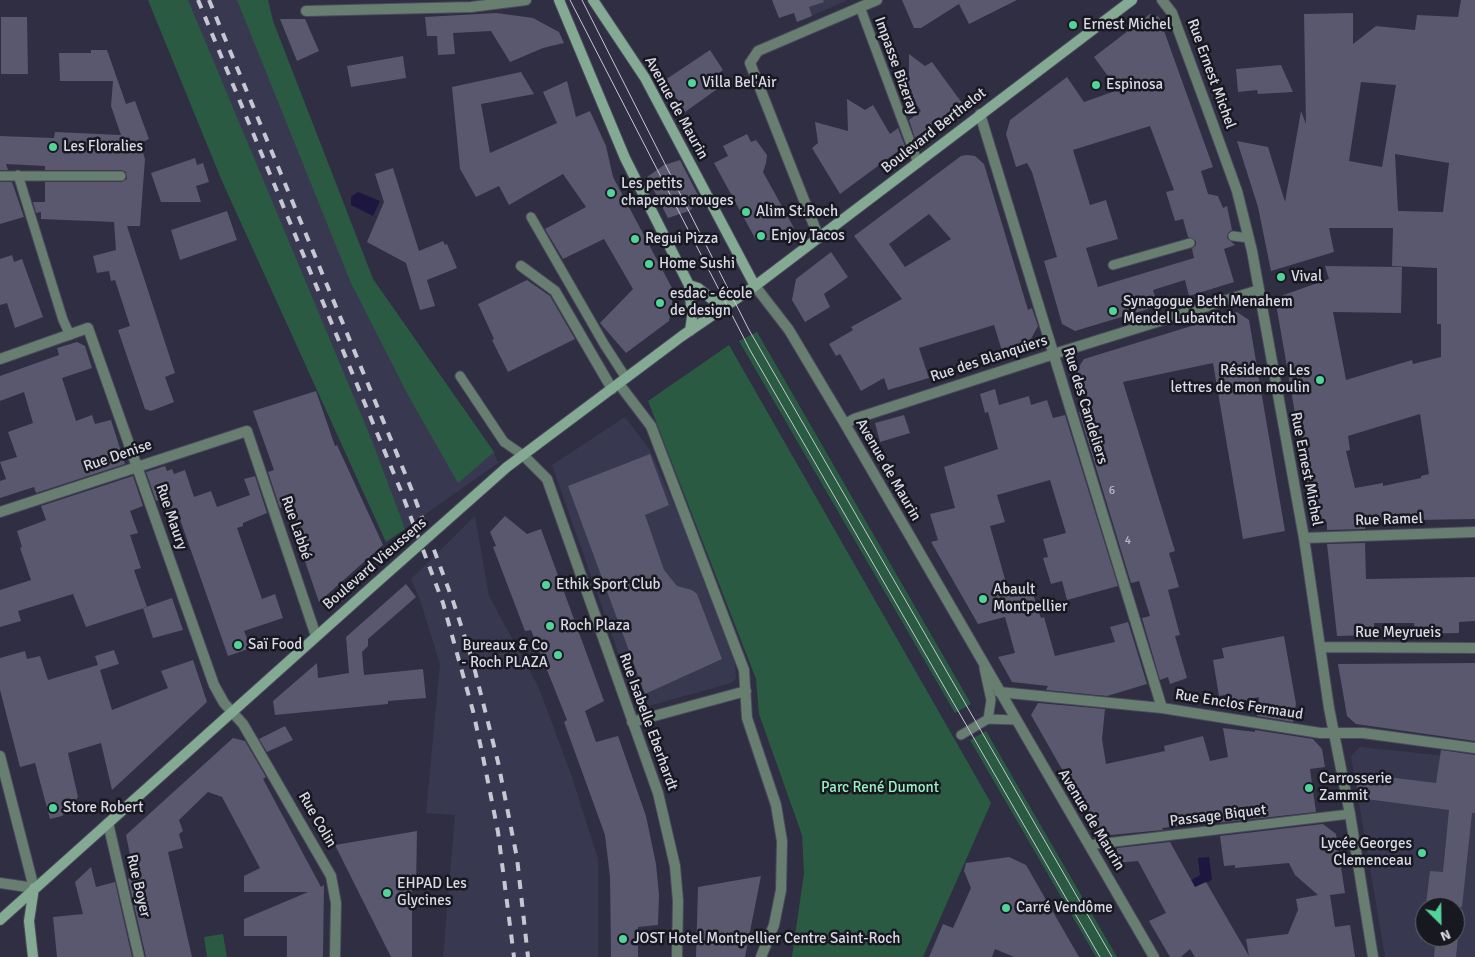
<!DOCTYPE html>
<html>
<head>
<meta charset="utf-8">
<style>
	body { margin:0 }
	#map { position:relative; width:1475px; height:957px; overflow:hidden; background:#2f2e42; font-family:Signika,sans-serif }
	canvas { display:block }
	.north { position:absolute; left:1415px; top:897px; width:50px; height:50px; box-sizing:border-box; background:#181821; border:1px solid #666670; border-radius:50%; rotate:157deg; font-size:14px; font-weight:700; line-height:20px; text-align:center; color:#dadae7 }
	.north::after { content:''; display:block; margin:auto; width:18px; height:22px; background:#52d397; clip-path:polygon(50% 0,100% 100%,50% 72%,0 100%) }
</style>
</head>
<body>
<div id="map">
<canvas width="1475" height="957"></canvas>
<div class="north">N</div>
</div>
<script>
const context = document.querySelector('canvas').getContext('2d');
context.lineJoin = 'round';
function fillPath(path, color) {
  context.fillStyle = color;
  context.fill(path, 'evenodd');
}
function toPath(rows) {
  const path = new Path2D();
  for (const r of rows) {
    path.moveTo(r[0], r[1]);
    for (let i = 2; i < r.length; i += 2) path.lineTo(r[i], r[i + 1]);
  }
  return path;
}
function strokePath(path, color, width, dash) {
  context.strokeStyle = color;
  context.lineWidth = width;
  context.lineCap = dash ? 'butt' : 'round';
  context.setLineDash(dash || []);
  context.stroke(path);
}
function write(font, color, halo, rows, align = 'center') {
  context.font = font + ' Signika,sans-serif';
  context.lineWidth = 5;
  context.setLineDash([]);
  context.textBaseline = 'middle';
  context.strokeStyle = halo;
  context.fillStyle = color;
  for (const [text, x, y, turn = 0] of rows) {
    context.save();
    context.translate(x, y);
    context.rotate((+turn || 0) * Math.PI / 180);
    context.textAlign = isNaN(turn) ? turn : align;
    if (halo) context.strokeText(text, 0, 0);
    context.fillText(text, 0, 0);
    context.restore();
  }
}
fillPath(toPath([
	[148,0,268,0,273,21,373,279,494,452,498,463,386,542,222,181],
	[789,0,848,0,797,22],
	[625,417,650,450,679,516,735,663,736,678,731,683,638,709,552,465],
	[475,516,489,596,539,688,572,777,598,859,598,957,443,957,455,815,426,813,440,664,420,600,411,579],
	[1360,747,1475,759,1475,957,1385,957,1351,756],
	[1425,907,1455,907,1455,937,1425,937]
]), '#393851');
fillPath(toPath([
	[148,0,188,0,371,438,405,529,386,542,222,181],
	[237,0,268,0,273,21,373,279,494,452,458,483,408,395,351,283],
	[757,332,971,704,955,713,739,341],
	[729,345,991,803,923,957,792,957,804,873,802,835,759,714,756,679,648,401],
	[986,731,1117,957,1096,957,970,740],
	[223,934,227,957,207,957,204,937]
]), '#2a5a42');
fillPath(toPath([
	[358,192,380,201,373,216,351,205,351,197],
	[1209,857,1212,880,1193,889,1190,881,1200,875,1198,858]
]), '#1d1640');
fillPath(toPath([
	[772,0,823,0,824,2,809,7,812,16,797,22,794,13,779,18],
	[902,0,1017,0,969,24,959,4,921,28,914,28],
	[1461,0,1475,0,1475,519,1365,521,1365,529,1327,530,1327,522,1314,523,1275,298,1329,279,1325,266,1402,267,1401,313,1333,312,1346,380,1412,360,1413,364,1441,357,1441,324,1437,324,1437,268,1392,266,1393,228,1329,228,1334,252,1271,271,1258,207,1237,141,1268,147,1285,202,1301,111,1306,124,1304,14,1353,13,1353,44,1376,26,1415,30,1417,15,1458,17],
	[1361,82,1396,85,1382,167,1349,161],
	[1395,154,1449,163,1443,212,1398,211],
	[1420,414,1429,474,1421,476,1421,478,1383,486,1383,483,1355,488,1346,451,1350,450,1348,436],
	[496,13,533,18,559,32,564,43,543,48,510,62,491,31,453,33,455,54,438,55,437,36,427,36,425,17],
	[1150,14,1159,17,1213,167,1201,171,1208,194,1218,196,1223,208,1227,206,1232,230,1228,233,1227,238,1235,245,1224,249,1234,282,1189,296,1185,280,1153,290,1158,306,1075,331,1062,324,1044,261,1057,257,1032,172,1027,163,1016,167,1006,134,1010,120,1067,77,1084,102,1118,90,1094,57],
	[1150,126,1174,190,1166,192,1175,221,1183,219,1188,237,1196,241,1196,245,1192,249,1194,258,1098,287,1086,248,1118,239,1106,200,1090,205,1073,150],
	[1,17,27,17,28,74,1,74],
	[280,19,305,19,319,51,297,61],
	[91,50,107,50,126,104,135,101,149,139,140,143,145,159,140,226,127,226,175,373,165,377,174,402,151,411,145,409,118,330,130,326,115,280,111,281,109,271,97,273,93,256,116,250,114,222,41,219,41,212,36,213,33,202,45,202,45,182,121,182,127,179,126,172,121,170,45,170,45,166,6,164,8,170,0,170,0,136,54,138,55,132,121,135,111,106,113,81,60,81,59,53,91,53],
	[710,50,723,70,714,77,720,87,685,112,665,80],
	[909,54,925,66,932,62,962,103,915,138,909,120,921,111,902,84,909,78],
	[403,56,406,78,351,87,347,66],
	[1281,65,1293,92,1258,94,1257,90,1238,92,1236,69],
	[521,72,534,94,481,104,490,153,557,123,543,92,567,81,576,117,590,111,606,146,613,177,672,288,672,307,669,321,626,353,600,323,633,289,604,239,563,259,545,229,586,207,563,174,509,205,499,186,476,197,460,169,452,87],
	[847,99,865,110,873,105,890,134,898,128,905,146,840,194,812,148,818,143,815,122,848,131],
	[747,134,751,142,756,140,767,155,766,163,763,172,794,228,774,240,756,240,714,163,728,156,723,146],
	[967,155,975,156,984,164,1028,310,1032,308,1038,326,1027,346,1003,354,994,325,919,348,929,378,888,390,884,378,861,391,840,354,836,356,829,344,853,330,851,327,902,299,854,236,961,156],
	[929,214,951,239,905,267,889,244],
	[195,158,197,165,203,163,209,182,196,186,201,202,161,202,151,173],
	[680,160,701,201,689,211,668,218,647,177,664,165],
	[393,168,419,251,443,241,445,245,447,244,457,268,427,280,435,306,420,310,406,263,367,242,384,202,375,174],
	[0,182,12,182,24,217,0,224],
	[227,211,237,240,180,260,171,230],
	[831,252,848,277,824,294,830,307,805,322,792,300,796,279],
	[12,255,14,262,22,259,43,317,15,328,7,303,0,305,0,259],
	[527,280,550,296,575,339,508,372,492,340,494,339,478,304],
	[1237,312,1249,320,1285,531,1243,539,1213,363,1123,382,1175,551,1169,553,1179,587,1168,590,1180,635,1175,636,1187,678,1170,684,1168,677,1160,680,1142,618,1150,616,1139,581,1131,583,1079,412,1088,410,1076,371,1084,359],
	[77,342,85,346,92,368,62,378,76,421,92,415,95,424,111,420,125,464,36,493,34,487,0,498,0,481,6,479,0,462,17,457,8,432,33,423,24,392,0,401,0,376,59,355,57,348],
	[995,389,999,405,1029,396,1031,405,1047,400,1053,418,1065,415,1118,586,1067,600,1062,581,1051,584,1043,558,1048,557,1043,539,1066,533,1050,480,997,495,1005,522,990,526,1010,597,1032,591,1041,618,1044,617,1055,656,1115,642,1110,627,1128,622,1147,684,1107,696,1046,690,1048,686,1012,682,998,657,1015,653,1005,617,978,624,931,542,938,540,930,514,955,508,944,467,998,449,988,412,985,413,980,394],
	[316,391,335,446,337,445,383,545,319,602,286,506,280,508,268,472,274,470,253,411],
	[904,415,910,433,880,442,875,423],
	[650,454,669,505,645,515,664,570,677,586,692,590,697,594,722,659,645,694,568,486],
	[165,466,167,471,172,469,174,474,185,470,194,497,211,491,217,507,250,495,244,479,255,476,267,513,243,523,243,526,237,528,262,599,275,594,283,618,244,631,251,648,228,656,176,508,166,512,162,499,156,501,146,472],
	[133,476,143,506,130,511,138,533,130,535,141,568,134,570,147,607,86,627,73,594,18,611,21,621,0,627,0,590,31,580,20,548,22,547,17,531,46,520,41,506],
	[505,516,527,534,541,529,604,701,585,711,596,742,618,736,646,816,656,864,659,895,658,925,638,927,638,957,611,957,610,877,605,835,564,722,567,720,531,630,525,631,493,547,496,546,490,532],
	[1365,543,1366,579,1475,577,1475,621,1459,622,1459,633,1415,634,1414,623,1374,623,1374,635,1337,636,1327,544],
	[406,584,416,597,368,639,368,646,362,652,364,675,423,669,426,698,388,701,388,704,275,715,273,701,317,663,318,678,349,673,346,637],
	[172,598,183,630,153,638,143,608],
	[1284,636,1296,704,1293,722,1257,716,1259,697,1232,703,1230,694,1219,696,1213,660,1224,658,1222,648],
	[114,650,119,664,100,670,112,710,168,688,161,671,193,660,207,702,112,790,101,743,68,753,78,797,62,816,50,819,35,763,20,767,0,690,0,658,25,651,27,659,40,656,48,680,98,665,95,656],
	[1475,663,1475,741,1356,724,1347,716,1338,664],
	[1038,703,1105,709,1102,739,1106,764,1165,751,1164,746,1203,736,1210,761,1228,757,1223,728,1255,732,1255,730,1313,739,1322,749,1325,767,1310,769,1316,812,1217,823,1217,821,1162,828,1163,830,1100,836,1031,715],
	[285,726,293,740,267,752,259,739],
	[233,738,245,741,266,777,263,779,321,887,324,885,323,957,287,957,287,936,244,936,244,919,308,892,244,892,244,876,260,868,222,797,208,792,179,820,183,831,179,834,183,848,168,852,192,957,146,957,128,879,134,875,126,835],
	[1441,750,1475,755,1475,813,1472,813,1462,907,1426,904,1430,871,1443,872,1449,810,1359,798,1355,773,1436,783],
	[1323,824,1336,834,1345,893,1330,895,1335,927,1350,925,1355,957,1195,957,1190,949,1181,957,1170,957,1149,921,1166,913,1138,861,1116,863,1117,848,1170,842,1195,887,1206,882,1249,956,1246,939,1288,934,1298,910,1296,899,1318,895,1295,875,1289,863,1235,868,1235,865,1224,866,1220,836],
	[417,831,416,890,412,887,412,957,391,957,335,845],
	[1009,857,1026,865,1079,957,1014,957,995,949,992,957,929,957,943,924,953,928,971,888,964,871,966,863],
	[91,867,96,887,115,882,132,957,57,957,53,917,83,914,75,882],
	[761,876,745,957,696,957,698,887],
	[1436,937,1458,937,1456,957,1434,957]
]), '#59586e');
const lane = toPath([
	[860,7,918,163],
	[18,175,63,320,70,335],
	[0,176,121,176],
	[531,217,604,344,626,378],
	[1233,236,1249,238],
	[1113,265,1190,243],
	[460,376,504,442,523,455],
	[984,668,991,700,988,719],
	[961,735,988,719,1015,720],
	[1089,845,1350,814]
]);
const street = toPath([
	[1162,0,1172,13,1207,108,1237,191,1252,251,1304,538,1329,708,1350,814,1373,957],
	[306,11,471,7,526,0],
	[980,114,1162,708],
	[819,238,750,63,758,51,877,0],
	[521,266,555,291,612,389],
	[755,286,789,330,845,424,1154,957],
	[0,359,88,328,214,685,224,703,243,724,331,876,336,903,335,957],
	[619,384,651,426,744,670,747,718,776,805,782,841,781,890,774,925,761,957],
	[845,424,854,419,1054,354,1259,290],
	[523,455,547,479,658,793,675,866,678,901,677,957],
	[0,512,247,431,316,636],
	[1304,538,1475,532],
	[1322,647,1475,648],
	[999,692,1162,708,1320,733,1363,733,1475,748],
	[632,722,746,691],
	[0,756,34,888,0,883],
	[108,823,139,957]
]);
const secondary = toPath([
	[559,0,625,158,689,285,692,317,690,331],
	[593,0,645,78,755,286],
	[689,285,698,288,713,300,727,306],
	[507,467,682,336,755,286,1132,0],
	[0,920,375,584],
	[33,957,29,921,34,888]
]);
strokePath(lane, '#4a4a5c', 11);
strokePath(street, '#4a4a5c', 12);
strokePath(secondary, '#4a4a5c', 12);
strokePath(lane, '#677e71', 9);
strokePath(street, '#677e71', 10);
strokePath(secondary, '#84aa94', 10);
strokePath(toPath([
	[570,0,750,350,1100,957],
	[582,0,749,330,1112,957]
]), '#c7c7d4', 1);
strokePath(toPath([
	[198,0,401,491,443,603,473,711,483,757,498,832,514,957],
	[209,0,411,488,453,601,472,659,498,762,517,858,528,957]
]), '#c7c7d4', 4, [9, 9]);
const secondaryBridge = toPath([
	[375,584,507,467]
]);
strokePath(secondaryBridge, '#4a4a5c', 12, []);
strokePath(secondaryBridge, '#84aa94', 10);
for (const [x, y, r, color] of [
	[1073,25,5,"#52d397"],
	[692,83,5,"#52d397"],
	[1096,85,5,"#52d397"],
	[53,147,5,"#52d397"],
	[611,193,5,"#52d397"],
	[746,212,5,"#52d397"],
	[761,236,5,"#52d397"],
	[635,239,5,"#52d397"],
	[649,264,5,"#52d397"],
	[1281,277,5,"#52d397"],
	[660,303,5,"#52d397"],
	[1113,311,5,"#52d397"],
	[1320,380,5,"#52d397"],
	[546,585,5,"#52d397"],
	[983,599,5,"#52d397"],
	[550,626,5,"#52d397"],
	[238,645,5,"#52d397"],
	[558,655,5,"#52d397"],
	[1309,788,5,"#52d397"],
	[53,808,5,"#52d397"],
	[1422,853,5,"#52d397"],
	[387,893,5,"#52d397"],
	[1006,908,5,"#52d397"],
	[623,939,5,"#52d397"]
]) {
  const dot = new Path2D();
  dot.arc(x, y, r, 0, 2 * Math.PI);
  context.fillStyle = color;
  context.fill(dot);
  strokePath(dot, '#181821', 2);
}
write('12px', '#babac9', null, [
	["6",1112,491],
	["4",1128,541]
]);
write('15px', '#dadae7', '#181821', [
	["Ernest Michel",1083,25],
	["Villa Bel'Air",702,83],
	["Espinosa",1106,85],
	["Les Floralies",63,147],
	["Les petits",621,184],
	["chaperons rouges",621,201],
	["Alim St.Roch",756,212],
	["Enjoy Tacos",771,236],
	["Regui Pizza",645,239],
	["Home Sushi",659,264],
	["Vival",1291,277],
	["esdac - école",670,294],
	["de design",670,311],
	["Synagogue Beth Menahem",1123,302],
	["Mendel Lubavitch",1123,319],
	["Résidence Les",1310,371,"right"],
	["lettres de mon moulin",1310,388,"right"],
	["Ethik Sport Club",556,585],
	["Abault",993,590],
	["Montpellier",993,607],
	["Roch Plaza",560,626],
	["Saï Food",248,645],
	["Bureaux & Co",548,646,"right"],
	["- Roch PLAZA",548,663,"right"],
	["Carrosserie",1319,779],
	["Zammit",1319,796],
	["Store Robert",63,808],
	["Lycée Georges",1412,844,"right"],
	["Clemenceau",1412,861,"right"],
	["EHPAD Les",397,884],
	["Glycines",397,901],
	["Carré Vendôme",1016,908],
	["JOST Hotel Montpellier Centre Saint-Roch",633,939]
], 'left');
write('15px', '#dadae7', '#181821', [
	["Impasse Bizeray",896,66,70],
	["Rue Ernest Michel",1211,74,70],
	["Avenue de Maurin",676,108,61],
	["Boulevard Berthelot",934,131,-38],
	["Rue des Blanquiers",989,359,-18],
	["Rue des Candeliers",1085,406,73],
	["Rue Denise",118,456,-19],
	["Rue Ernest Michel",1306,469,79],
	["Avenue de Maurin",888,470,60],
	["Rue Maury",171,517,71],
	["Rue Ramel",1389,520,-2],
	["Rue Labbé",296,528,71],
	["Boulevard Vieussens",375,564,-41],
	["Rue Meyrueis",1398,633],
	["Rue Enclos Fermaud",1239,705,9],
	["Rue Isabelle Eberhardt",648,722,70],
	["Passage Biquet",1218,816,-7],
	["Rue Colin",317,820,60],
	["Avenue de Maurin",1091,820,59],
	["Rue Boyer",138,886,77]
]);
write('15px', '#9af1c2', '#181821', [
	["Parc René Dumont",880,788]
]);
</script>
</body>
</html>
